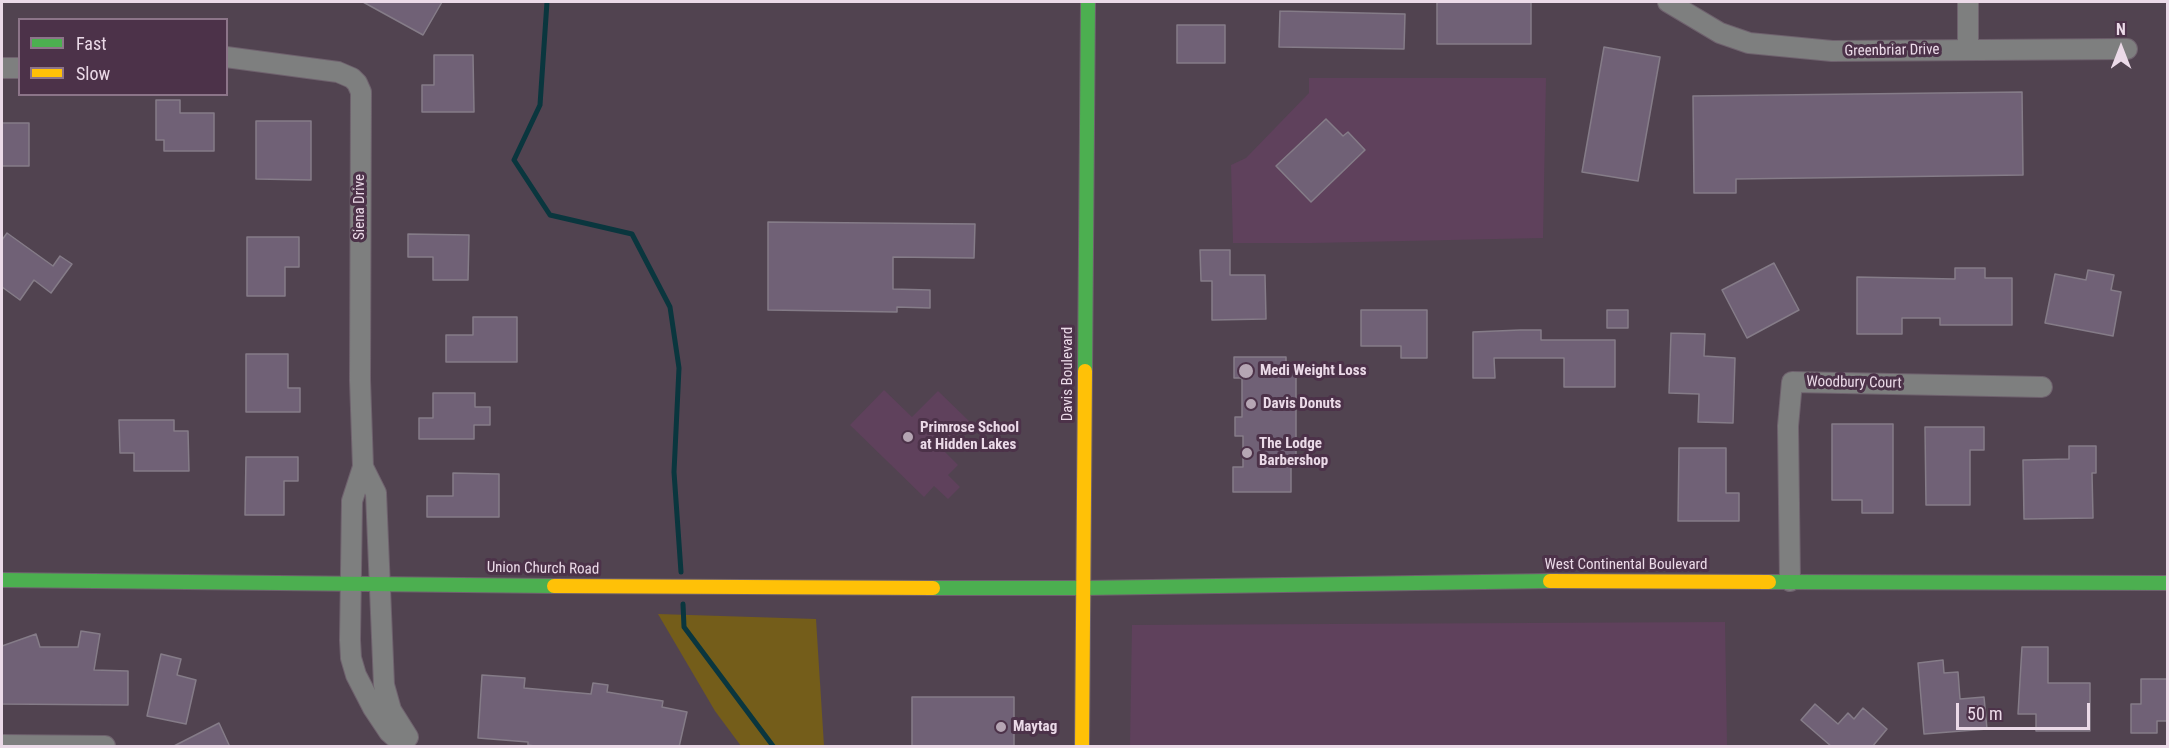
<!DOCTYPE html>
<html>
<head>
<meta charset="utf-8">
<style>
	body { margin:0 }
	#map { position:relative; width:2169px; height:748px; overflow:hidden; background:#514350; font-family:"Roboto Condensed",sans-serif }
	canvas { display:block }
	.frame { position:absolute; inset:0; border:3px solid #ebdae8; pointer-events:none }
	.legend { position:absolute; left:18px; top:18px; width:210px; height:78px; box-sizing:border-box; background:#4c3249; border:2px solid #8c7589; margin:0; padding:8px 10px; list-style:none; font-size:18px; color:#ebdae8 }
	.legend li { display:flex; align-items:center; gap:12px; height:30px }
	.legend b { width:30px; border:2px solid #8c7589 }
	.north { position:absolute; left:2091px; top:18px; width:60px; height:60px; -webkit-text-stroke:4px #4c3249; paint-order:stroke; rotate:0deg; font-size:16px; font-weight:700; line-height:24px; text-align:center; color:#ebdae8 }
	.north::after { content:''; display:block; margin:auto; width:21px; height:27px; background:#ebdae8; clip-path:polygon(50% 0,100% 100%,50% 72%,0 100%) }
	.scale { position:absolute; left:1956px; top:703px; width:134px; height:27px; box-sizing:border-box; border:3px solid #ebdae8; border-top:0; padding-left:8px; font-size:18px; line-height:21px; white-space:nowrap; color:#ebdae8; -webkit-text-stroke:4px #4c3249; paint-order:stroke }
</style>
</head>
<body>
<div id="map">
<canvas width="2169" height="748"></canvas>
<div class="frame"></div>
<ul class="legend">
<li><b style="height:8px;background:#4caf50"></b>Fast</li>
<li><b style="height:8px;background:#ffc107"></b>Slow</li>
</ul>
<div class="north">N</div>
<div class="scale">50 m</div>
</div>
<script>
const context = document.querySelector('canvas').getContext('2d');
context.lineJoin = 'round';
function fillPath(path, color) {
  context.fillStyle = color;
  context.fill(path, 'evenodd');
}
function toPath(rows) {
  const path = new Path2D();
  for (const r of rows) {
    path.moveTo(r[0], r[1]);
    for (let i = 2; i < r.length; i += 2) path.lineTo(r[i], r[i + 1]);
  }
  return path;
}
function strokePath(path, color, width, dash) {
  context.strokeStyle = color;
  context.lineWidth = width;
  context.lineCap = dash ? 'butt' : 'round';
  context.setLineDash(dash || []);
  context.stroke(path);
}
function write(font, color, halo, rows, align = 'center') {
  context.font = font + ' "Roboto Condensed",sans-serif';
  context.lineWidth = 6;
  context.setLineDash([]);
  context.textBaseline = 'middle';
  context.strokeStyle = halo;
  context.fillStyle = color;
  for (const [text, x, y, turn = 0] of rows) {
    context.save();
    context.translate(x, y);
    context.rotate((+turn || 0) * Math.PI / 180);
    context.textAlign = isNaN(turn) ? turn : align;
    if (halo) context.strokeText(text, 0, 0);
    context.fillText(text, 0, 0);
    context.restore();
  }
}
fillPath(toPath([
	[1309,78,1546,78,1543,238,1312,243,1233,243,1231,165,1246,158,1309,93],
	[884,390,912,417,938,391,969,421,942,449,958,465,948,475,960,487,948,499,934,486,924,497,850,425],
	[1725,622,1727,746,1130,746,1132,625]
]), '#5f415c');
fillPath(toPath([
	[658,614,816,619,824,746,741,746,715,711]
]), '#745d1a');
strokePath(toPath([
	[547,2,540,105,514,160,550,215,632,234,670,307,679,368,674,472,681,572],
	[683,604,684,627,773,746]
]), '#0a363e', 5);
const building = toPath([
	[363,2,442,2,423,35,363,2],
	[1437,2,1531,2,1531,44,1437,44,1437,2],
	[1280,11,1405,14,1404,49,1279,47,1280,11],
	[1177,25,1225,25,1225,63,1177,63,1177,25],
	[1604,47,1660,57,1638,181,1582,172,1604,47],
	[434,55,473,55,474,112,422,112,422,85,434,85,434,55],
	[2022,92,2023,175,1736,179,1736,193,1694,193,1693,96,2022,92],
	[156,100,180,100,180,113,214,113,214,151,164,151,164,140,156,140,156,100],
	[1326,119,1343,136,1348,132,1365,150,1311,202,1276,166,1326,119],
	[256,121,311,121,311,180,256,179,256,121],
	[2,123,29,123,29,166,2,166,2,123],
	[768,222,975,224,974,258,893,257,893,289,930,290,930,308,897,307,897,312,768,310,768,222],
	[7,233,53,266,60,256,72,264,51,293,34,280,20,300,2,287,2,240,7,233],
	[408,234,469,235,468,280,433,280,433,257,408,257,408,234],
	[247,237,299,237,299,267,285,267,285,296,247,296,247,237],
	[1200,250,1230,250,1230,275,1265,275,1266,319,1212,320,1212,281,1201,281,1200,250],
	[1774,263,1799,310,1747,338,1722,290,1774,263],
	[1955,268,1985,268,1985,278,2012,278,2012,325,1940,325,1940,318,1902,318,1902,334,1857,334,1857,277,1955,279,1955,268],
	[2088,270,2114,275,2111,290,2121,292,2113,336,2045,323,2055,274,2086,280,2088,270],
	[1361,310,1427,310,1427,358,1401,358,1401,346,1361,346,1361,310],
	[1607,310,1628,310,1628,328,1607,328,1607,310],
	[473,317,517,317,517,362,446,362,446,335,473,335,473,317],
	[1520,330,1541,330,1541,340,1615,340,1615,387,1564,387,1564,358,1494,358,1495,378,1473,378,1473,332,1520,330],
	[1671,333,1705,334,1704,356,1735,358,1733,423,1698,422,1699,394,1669,393,1671,333],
	[246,354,288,354,288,388,300,388,300,412,246,412,246,354],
	[1234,357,1286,357,1286,367,1296,367,1296,460,1291,460,1291,492,1233,492,1233,467,1243,467,1243,436,1235,436,1235,417,1242,417,1242,378,1234,378,1234,357],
	[433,393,475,393,475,407,490,407,490,425,474,425,474,439,419,439,419,418,433,418,433,393],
	[119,420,174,420,174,431,188,431,189,471,134,471,134,453,120,453,119,420],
	[1832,424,1893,424,1893,513,1862,513,1862,500,1832,500,1832,424],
	[1925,427,1984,427,1984,450,1970,450,1970,505,1926,505,1925,427],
	[2069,446,2096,446,2096,473,2092,473,2093,518,2024,519,2023,460,2069,459,2069,446],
	[1679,448,1726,448,1726,493,1739,493,1739,521,1678,521,1679,448],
	[246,457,298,457,298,481,284,481,284,515,245,515,246,457],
	[453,473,499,474,499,517,427,517,427,496,453,496,453,473],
	[81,631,100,634,94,670,128,671,128,705,2,704,2,646,36,634,40,647,78,647,81,631],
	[2022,647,2048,647,2048,683,2090,683,2090,731,2036,731,2036,714,2018,714,2022,647],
	[161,654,181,659,177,675,196,680,186,724,147,716,161,654],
	[1943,660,1944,673,1958,672,1960,699,1984,697,1987,729,1924,734,1918,663,1943,660],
	[482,675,525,678,524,688,591,694,593,683,608,685,607,692,663,701,662,707,687,712,679,747,541,747,528,745,528,742,478,738,482,675],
	[2141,679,2168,679,2168,721,2157,721,2157,733,2131,733,2131,704,2141,704,2141,679],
	[912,697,1014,697,1014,747,912,747,912,697],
	[1815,704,1838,724,1848,713,1854,719,1863,708,1887,729,1872,747,1832,747,1801,720,1815,704],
	[219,723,230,747,172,747,219,723]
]);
fillPath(building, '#706176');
strokePath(building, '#857c88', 1.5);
const street = toPath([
	[1668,2,1720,33,1749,43,1832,51,2127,49],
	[1968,50,1968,2],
	[226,57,338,72,352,78,357,83,361,92,360,380,363,467,352,501,350,640,351,658,356,675,373,708,389,732,405,746],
	[2,68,20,68],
	[363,467,376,493,384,685,391,710,408,737],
	[1790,581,1788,426,1792,382,2042,387],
	[2,745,105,746]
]);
const fast = toPath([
	[1085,371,1088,2],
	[2,580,554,586],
	[1769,582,2168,583],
	[933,588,1084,588,1550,581]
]);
const slow = toPath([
	[1550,581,1769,582],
	[554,586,933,588],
	[1082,746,1085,371]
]);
strokePath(street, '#6f626e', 22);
strokePath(fast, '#6f626e', 16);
strokePath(slow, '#6f626e', 16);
strokePath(street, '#7e7f7f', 20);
strokePath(fast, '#4caf50', 14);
strokePath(slow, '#ffc107', 14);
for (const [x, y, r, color] of [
	[1246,371,8,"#b5a5b3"],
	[1251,404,6,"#b5a5b3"],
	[908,437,6,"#b5a5b3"],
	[1247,453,6,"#b5a5b3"],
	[1001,727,6,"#b5a5b3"]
]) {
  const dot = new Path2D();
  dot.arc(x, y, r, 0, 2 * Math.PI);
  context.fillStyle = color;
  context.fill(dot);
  strokePath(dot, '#4c3249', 2);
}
write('15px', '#ebdae8', '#4c3249', [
	["Greenbriar Drive",1892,51,-1],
	["Siena Drive",360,207,-90],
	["Davis Boulevard",1068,374,-90],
	["Woodbury Court",1854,383,1],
	["West Continental Boulevard",1626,565],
	["Union Church Road",543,569,1]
]);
write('bold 15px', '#ebdae8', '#4c3249', [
	["Medi Weight Loss",1260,371],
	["Davis Donuts",1263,404],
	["Primrose School",920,428],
	["at Hidden Lakes",920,445],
	["The Lodge",1259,444],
	["Barbershop",1259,461],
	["Maytag",1013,727]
], 'left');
</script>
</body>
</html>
